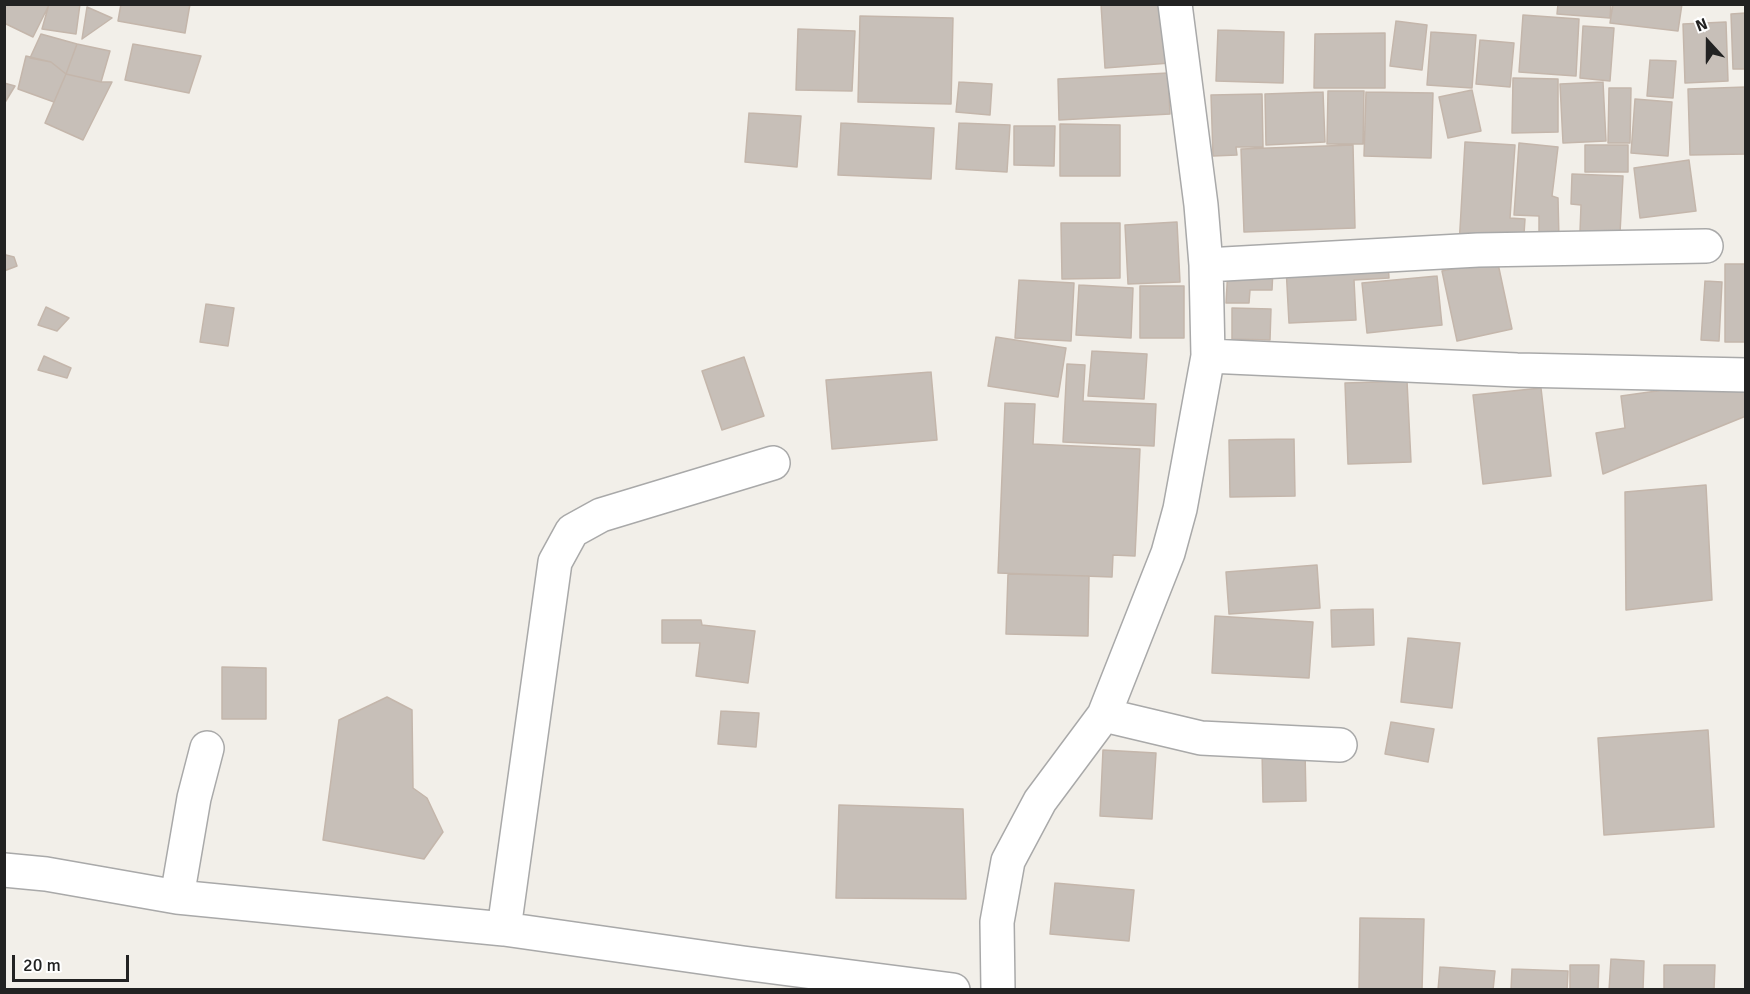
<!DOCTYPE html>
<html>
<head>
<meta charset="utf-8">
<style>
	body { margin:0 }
	#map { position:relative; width:1750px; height:994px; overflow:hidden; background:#f2efe9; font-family:Signika,sans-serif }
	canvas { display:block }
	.frame { position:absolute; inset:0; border:6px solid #222; pointer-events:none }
	.north { position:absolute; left:1678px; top:12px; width:60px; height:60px; -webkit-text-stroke:4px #fff; paint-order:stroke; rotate:339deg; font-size:16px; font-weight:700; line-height:24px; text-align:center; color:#222 }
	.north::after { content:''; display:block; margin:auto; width:21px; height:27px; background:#222; clip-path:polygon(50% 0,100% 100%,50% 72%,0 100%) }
	.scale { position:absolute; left:12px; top:955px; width:117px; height:27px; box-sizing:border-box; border:3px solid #222; border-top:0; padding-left:8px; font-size:18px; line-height:21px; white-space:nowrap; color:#222; -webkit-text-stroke:4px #fff; paint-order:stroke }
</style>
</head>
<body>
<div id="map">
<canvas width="1750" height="994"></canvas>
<div class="frame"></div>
<div class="north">N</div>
<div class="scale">20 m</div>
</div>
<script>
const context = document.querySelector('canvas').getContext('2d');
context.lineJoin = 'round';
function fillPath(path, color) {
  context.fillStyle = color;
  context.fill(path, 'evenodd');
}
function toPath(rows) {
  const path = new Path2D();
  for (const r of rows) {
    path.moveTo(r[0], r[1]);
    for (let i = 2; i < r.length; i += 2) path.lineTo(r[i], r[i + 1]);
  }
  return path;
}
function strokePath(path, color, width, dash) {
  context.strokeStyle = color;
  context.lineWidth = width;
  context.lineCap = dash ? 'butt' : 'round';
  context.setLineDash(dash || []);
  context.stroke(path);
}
const building = toPath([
	[5,4,47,4,49,5,33,37,4,23,5,4],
	[49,4,80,4,76,34,42,29,49,4],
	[121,4,190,4,185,33,118,21,121,4],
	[1101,4,1166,4,1170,63,1105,68,1101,4],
	[1558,4,1611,4,1610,18,1557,14,1558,4],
	[1613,4,1682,4,1678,31,1610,23,1613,4],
	[87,7,112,18,82,39,87,7],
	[1746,13,1746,69,1733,69,1731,14,1746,13],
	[1523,15,1579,19,1576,76,1519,72,1523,15],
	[860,16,953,18,951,104,858,102,860,16],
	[1396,21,1427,25,1422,70,1390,66,1396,21],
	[1726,22,1728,81,1685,83,1683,24,1726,22],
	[1583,26,1614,28,1610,81,1580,78,1583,26],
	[798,29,855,31,852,91,796,90,798,29],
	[1218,30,1284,32,1283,83,1216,81,1218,30],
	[1431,32,1476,35,1472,88,1427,85,1431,32],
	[1385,33,1385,88,1314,88,1315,34,1385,33],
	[41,34,77,44,66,74,51,62,30,58,41,34],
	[1480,40,1514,43,1510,87,1476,84,1480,40],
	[77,44,110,51,101,82,66,74,77,44],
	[133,44,201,56,189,93,125,80,133,44],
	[26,56,51,62,66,74,54,102,18,89,26,56],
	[1650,60,1676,61,1673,98,1647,96,1650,60],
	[1168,73,1170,114,1059,120,1058,79,1168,73],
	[66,74,101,82,112,82,83,140,45,123,66,74],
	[1513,78,1558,79,1558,132,1512,133,1513,78],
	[959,82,992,84,990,115,956,112,959,82],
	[1603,82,1606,141,1563,143,1560,84,1603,82],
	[4,83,15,86,4,104,4,83],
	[1746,87,1746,154,1690,155,1688,89,1746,87],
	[1609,88,1631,88,1630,143,1608,143,1609,88],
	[1472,90,1481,131,1448,138,1439,97,1472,90],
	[1328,91,1364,91,1363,144,1327,144,1328,91],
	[1323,92,1325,142,1266,145,1265,94,1323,92],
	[1366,92,1433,93,1431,158,1364,156,1366,92],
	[1262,94,1263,147,1236,147,1237,155,1213,156,1211,95,1262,94],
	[1635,99,1672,102,1668,156,1631,153,1635,99],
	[749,113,801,116,797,167,745,162,749,113],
	[841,123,934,128,931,179,838,175,841,123],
	[959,123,1010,125,1007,172,956,169,959,123],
	[1060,124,1120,125,1120,176,1060,176,1060,124],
	[1014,126,1055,126,1054,166,1014,165,1014,126],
	[1465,142,1515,145,1510,218,1525,219,1523,249,1459,246,1465,142],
	[1519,143,1558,147,1552,196,1558,198,1559,240,1539,241,1539,216,1514,215,1519,143],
	[1353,145,1355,228,1244,232,1241,149,1353,145],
	[1585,145,1628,145,1628,172,1585,172,1585,145],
	[1689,160,1696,211,1640,218,1634,168,1689,160],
	[1572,174,1623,176,1620,233,1580,232,1581,205,1571,204,1572,174],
	[1177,222,1180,282,1128,284,1125,225,1177,222],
	[1061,223,1120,223,1120,278,1062,279,1061,223],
	[4,251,6,255,14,257,17,266,4,271,4,251],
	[1497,259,1512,329,1457,341,1442,271,1497,259],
	[1388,262,1389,278,1354,280,1356,320,1289,323,1286,267,1388,262],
	[1725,264,1746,264,1746,342,1725,342,1725,264],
	[1228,268,1273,269,1272,290,1250,290,1249,303,1226,303,1228,268],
	[1437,276,1442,325,1367,333,1362,283,1437,276],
	[1019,280,1074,283,1071,341,1015,338,1019,280],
	[1705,281,1722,282,1719,341,1701,340,1705,281],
	[1079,285,1133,288,1131,338,1076,335,1079,285],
	[1140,286,1184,286,1184,338,1140,338,1140,286],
	[206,304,234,308,228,346,200,342,206,304],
	[46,307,69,318,57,331,38,325,46,307],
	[1232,308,1271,309,1270,340,1232,339,1232,308],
	[996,337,1066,348,1058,397,988,386,996,337],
	[1092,351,1147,354,1144,399,1088,396,1092,351],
	[44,356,71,368,67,378,38,370,44,356],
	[744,357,764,416,722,430,702,371,744,357],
	[1067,364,1085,365,1083,401,1156,404,1154,446,1063,442,1067,364],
	[931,372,937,440,832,449,826,380,931,372],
	[1407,381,1411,462,1348,464,1345,383,1407,381],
	[1720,382,1745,384,1746,416,1603,474,1596,433,1625,428,1621,396,1720,382],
	[1541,388,1551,476,1483,484,1473,395,1541,388],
	[1005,403,1035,404,1033,444,1140,449,1135,556,1113,555,1112,577,998,573,1005,403],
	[1294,439,1295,496,1230,497,1229,440,1294,439],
	[1706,485,1712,600,1626,610,1625,492,1706,485],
	[1317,565,1320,608,1229,614,1226,572,1317,565],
	[1008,574,1089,576,1088,636,1006,634,1008,574],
	[1373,609,1374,645,1332,647,1331,610,1373,609],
	[1215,616,1313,622,1309,678,1212,673,1215,616],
	[662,620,701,620,702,625,755,631,748,683,696,676,700,643,662,643,662,620],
	[1408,638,1460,643,1452,708,1401,702,1408,638],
	[222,667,266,668,266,719,222,719,222,667],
	[387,697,412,710,413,788,427,798,443,832,424,859,323,840,339,720,387,697],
	[721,711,759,713,756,747,718,744,721,711],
	[1391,722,1434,729,1428,762,1385,754,1391,722],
	[1708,730,1714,827,1604,835,1598,738,1708,730],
	[1103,750,1156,753,1152,819,1100,816,1103,750],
	[1262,750,1305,750,1306,801,1263,802,1262,750],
	[839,805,963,809,966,899,836,898,839,805],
	[1055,883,1134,890,1129,941,1050,934,1055,883],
	[1360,918,1424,919,1422,990,1359,990,1360,918],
	[1611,959,1644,961,1643,990,1609,990,1611,959],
	[1570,965,1599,965,1598,990,1570,990,1570,965],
	[1664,965,1715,965,1714,990,1664,990,1664,965],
	[1440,967,1495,971,1493,990,1438,990,1440,967],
	[1512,969,1568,971,1567,990,1511,990,1512,969]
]);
fillPath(building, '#c7bfb8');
strokePath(building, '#c4b6ab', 1.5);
const street = toPath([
	[1206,265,1478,250,1706,246],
	[1208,356,1517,370,1746,375],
	[1104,715,1201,738,1340,745],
	[4,870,46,874,177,897,504,929,743,963,953,990],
	[177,897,194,798,207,748],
	[504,929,555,562,572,531,601,515,773,463],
	[998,990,997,922,1008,861,1040,801,1104,715,1168,553,1180,509,1208,356,1206,265,1201,205,1175,4]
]);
strokePath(street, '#a9a9a9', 36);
strokePath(street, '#fff', 33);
</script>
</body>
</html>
